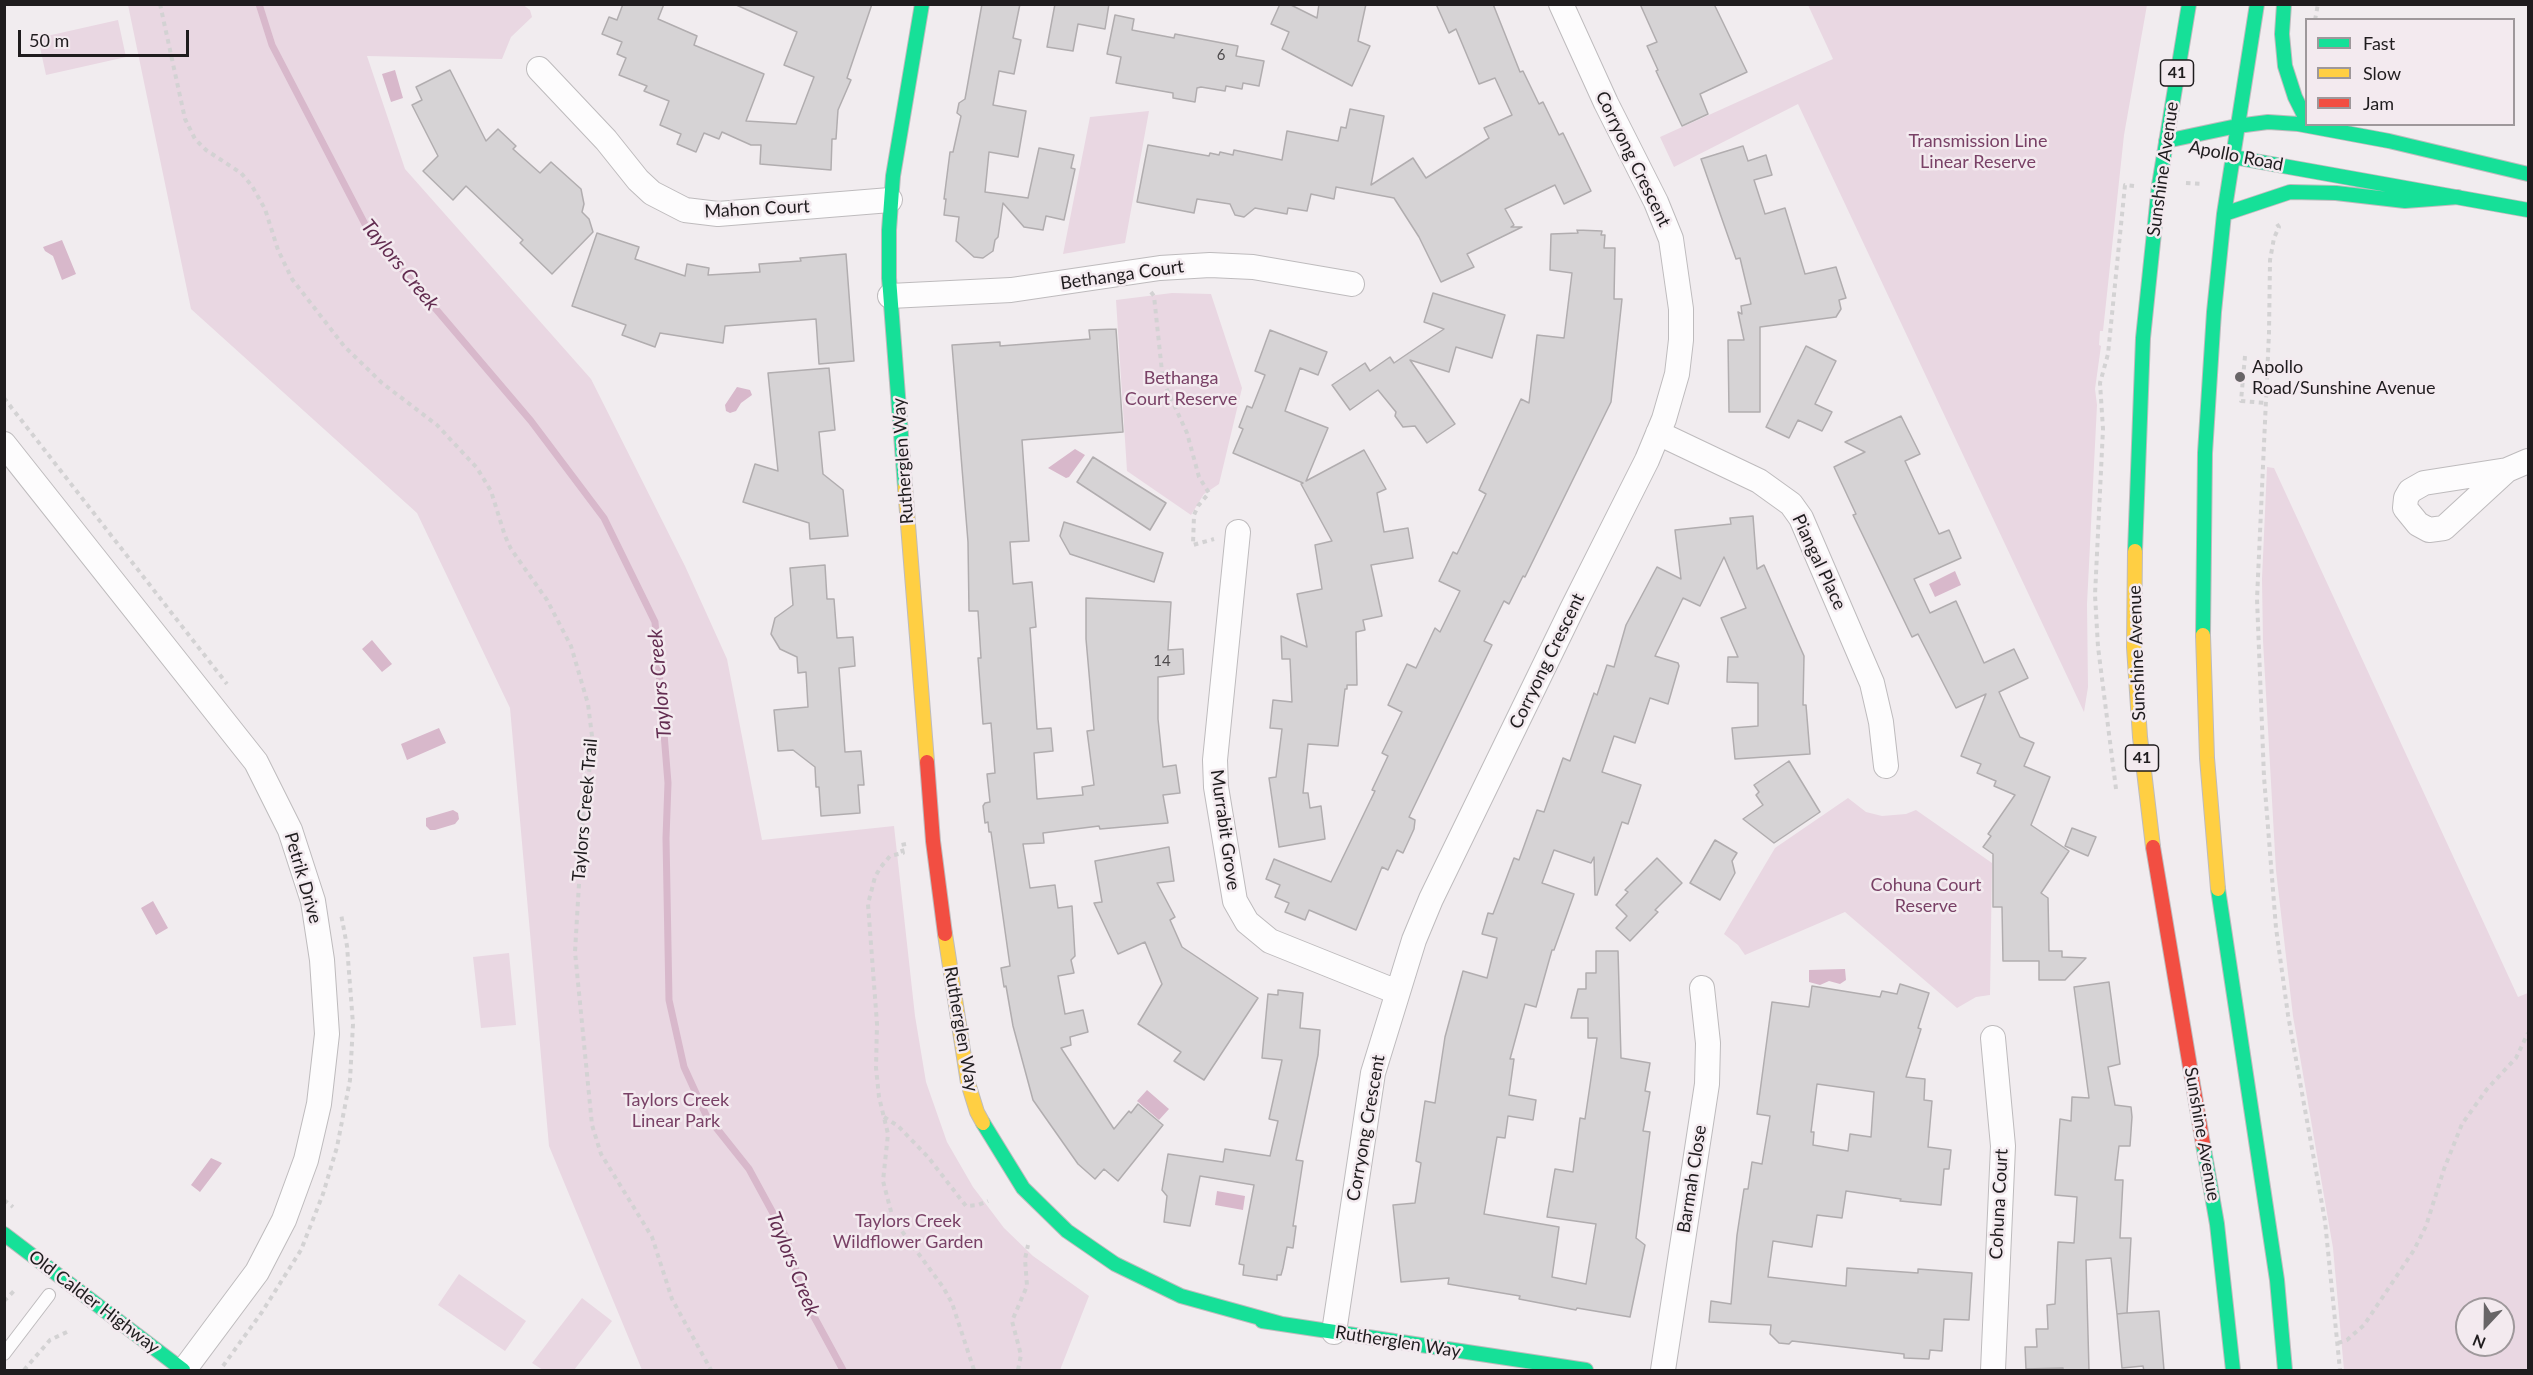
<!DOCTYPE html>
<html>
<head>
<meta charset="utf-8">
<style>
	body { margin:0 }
	#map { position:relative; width:2533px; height:1375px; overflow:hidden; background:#f1ecef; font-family:Lato,sans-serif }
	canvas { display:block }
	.frame { position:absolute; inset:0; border:6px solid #1f1c1e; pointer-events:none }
	.legend { position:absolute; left:2305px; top:18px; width:210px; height:108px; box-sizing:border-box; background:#f3eaef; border:2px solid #9e989b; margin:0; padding:8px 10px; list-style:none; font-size:18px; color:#1f1c1e }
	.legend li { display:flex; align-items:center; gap:12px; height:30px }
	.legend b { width:30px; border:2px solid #9e989b }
	.north { position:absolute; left:2455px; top:1297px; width:60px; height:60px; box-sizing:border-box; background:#f3eaef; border:2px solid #9e989b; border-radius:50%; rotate:202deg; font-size:16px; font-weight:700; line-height:24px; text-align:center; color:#1f1c1e }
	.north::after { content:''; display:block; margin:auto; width:21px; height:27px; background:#686567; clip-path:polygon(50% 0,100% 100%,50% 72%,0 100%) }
	.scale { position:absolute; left:18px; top:30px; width:171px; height:27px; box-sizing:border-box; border:3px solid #1f1c1e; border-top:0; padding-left:8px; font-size:18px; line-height:21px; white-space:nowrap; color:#1f1c1e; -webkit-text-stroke:4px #f3eaef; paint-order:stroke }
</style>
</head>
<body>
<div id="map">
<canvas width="2533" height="1375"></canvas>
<div class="frame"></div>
<ul class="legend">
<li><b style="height:8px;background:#16e098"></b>Fast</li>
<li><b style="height:8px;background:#ffcf43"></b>Slow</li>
<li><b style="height:8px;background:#f24e42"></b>Jam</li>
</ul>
<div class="north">N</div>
<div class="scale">50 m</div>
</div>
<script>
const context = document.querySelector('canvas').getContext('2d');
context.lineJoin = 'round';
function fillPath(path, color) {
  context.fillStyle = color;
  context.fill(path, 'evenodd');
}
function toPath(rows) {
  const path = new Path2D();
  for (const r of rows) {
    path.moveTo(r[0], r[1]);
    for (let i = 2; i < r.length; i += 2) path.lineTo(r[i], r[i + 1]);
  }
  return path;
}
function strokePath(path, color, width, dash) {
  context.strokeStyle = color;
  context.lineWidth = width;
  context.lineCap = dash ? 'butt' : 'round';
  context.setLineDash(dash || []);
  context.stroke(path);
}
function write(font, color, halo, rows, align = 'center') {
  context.font = font + ' Lato,sans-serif';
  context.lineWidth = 5;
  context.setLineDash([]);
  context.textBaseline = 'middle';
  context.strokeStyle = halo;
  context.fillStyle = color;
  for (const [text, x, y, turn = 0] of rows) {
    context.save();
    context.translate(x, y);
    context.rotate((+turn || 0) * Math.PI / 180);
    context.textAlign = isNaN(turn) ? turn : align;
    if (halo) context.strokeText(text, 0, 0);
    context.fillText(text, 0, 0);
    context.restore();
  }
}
fillPath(toPath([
	[522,4,530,10,532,17,511,37,502,59,367,56,405,169,591,379,685,566,727,659,762,840,894,826,915,1016,926,1082,947,1142,973,1187,1004,1228,1033,1256,1089,1296,1060,1370,642,1370,549,1146,510,708,417,513,191,309,128,5],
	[1808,5,2147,5,2124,135,2103,331,2100,331,2099,345,2101,346,2095,389,2097,405,2087,604,2088,687,2084,712,1798,104,1674,167,1660,137,1833,59],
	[118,20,126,57,46,75,38,38],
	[1149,111,1125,243,1063,254,1090,117],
	[1172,293,1211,294,1242,388,1219,484,1204,494,1191,515,1127,471,1116,300],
	[2267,467,2274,468,2518,997,2528,993,2528,1370,2344,1370,2333,1248,2293,1016,2276,871,2263,641,2262,579],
	[2467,1309,2503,1309,2503,1345,2467,1345],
	[1848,798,1866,812,1882,816,1906,814,1916,810,1992,863,1990,995,1976,997,1957,1008,1845,912,1745,955,1738,945,1724,934,1775,848],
	[509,953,516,1025,481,1028,473,957],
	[459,1274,526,1321,505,1351,438,1305],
	[582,1298,612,1321,574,1370,543,1370,532,1363]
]), '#e9d7e2');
fillPath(toPath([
	[395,70,403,98,391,102,382,74],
	[62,240,76,274,62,280,53,256,45,251,43,247],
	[737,387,750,390,752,395,741,403,736,411,730,413,726,411,725,405],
	[1075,449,1085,455,1069,477,1066,478,1048,468],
	[1955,571,1961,585,1935,597,1929,584],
	[372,640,392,664,382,672,362,649],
	[439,728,446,743,407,760,401,744],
	[453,810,458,813,459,819,455,824,435,830,430,830,426,826,426,818],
	[153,901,168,928,156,935,141,908],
	[1845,969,1846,980,1840,984,1829,981,1820,985,1809,982,1809,970],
	[1147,1090,1169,1109,1159,1120,1137,1101],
	[211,1158,222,1163,200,1192,191,1185],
	[1217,1191,1245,1196,1243,1210,1215,1205]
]), '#d8b8cb');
strokePath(toPath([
	[259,4,272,45,367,228,531,421,604,518,655,622,668,783,666,838,669,1000,684,1067,706,1115,749,1169,786,1237,805,1300,843,1370]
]), '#d8b8cb', 7);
const building = toPath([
	[623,4,664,4,658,19,697,36,694,45,764,74,746,121,796,124,814,77,784,65,797,32,734,4,872,4,847,78,851,80,838,110,836,139,832,139,831,170,760,164,761,145,751,145,722,132,719,139,704,133,696,152,677,144,681,134,660,125,669,101,644,91,647,86,619,75,626,58,617,54,622,42,602,34,609,17,617,20,623,4],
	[982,4,1020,4,1013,38,1021,40,1014,74,999,71,993,105,1026,111,1018,157,989,152,985,192,1028,198,1039,148,1074,155,1071,168,1075,169,1064,220,1046,216,1043,230,1024,227,1003,203,998,237,995,240,993,251,983,258,974,257,956,241,959,217,944,215,946,199,944,199,950,152,953,152,961,116,957,113,959,103,965,99,982,4],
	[1055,4,1109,4,1105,29,1078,24,1073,51,1047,47,1055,4],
	[1280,4,1289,4,1317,18,1319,4,1366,4,1358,41,1370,46,1352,86,1282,49,1289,32,1271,24,1280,4],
	[1436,4,1493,4,1520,72,1523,71,1539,104,1543,102,1559,135,1563,133,1591,191,1564,204,1555,185,1505,209,1514,225,1511,227,1522,227,1467,254,1474,267,1441,282,1419,237,1394,198,1336,187,1334,199,1311,194,1307,211,1288,208,1287,214,1255,208,1244,217,1235,215,1230,204,1197,199,1194,213,1137,202,1148,145,1209,156,1210,153,1219,155,1220,152,1233,155,1234,150,1282,160,1287,131,1338,141,1341,127,1346,128,1350,109,1384,116,1371,185,1413,158,1426,178,1489,138,1484,128,1512,115,1495,78,1479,84,1456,29,1449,33,1436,4],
	[1640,4,1714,4,1747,72,1700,94,1708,114,1682,126,1656,71,1658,70,1647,46,1657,42,1640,4],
	[1115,15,1134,19,1132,30,1174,38,1175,34,1238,46,1236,56,1264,61,1259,86,1243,83,1242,89,1226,86,1225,91,1201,87,1197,88,1195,102,1173,98,1173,93,1116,83,1121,57,1107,54,1115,15],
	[450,70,486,141,498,129,516,146,513,149,540,173,551,162,581,189,584,204,582,212,589,219,593,232,552,274,520,243,523,240,466,186,453,200,423,171,438,156,412,105,422,100,416,87,450,70],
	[1743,146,1748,161,1766,155,1772,175,1754,180,1765,214,1785,208,1805,274,1836,267,1846,298,1839,300,1841,309,1836,317,1760,327,1760,412,1729,412,1728,340,1744,340,1738,312,1742,314,1741,306,1751,304,1740,258,1736,259,1701,159,1743,146],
	[1577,230,1602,231,1601,235,1605,235,1604,248,1615,248,1614,299,1622,299,1611,402,1525,577,1523,576,1509,604,1504,601,1484,641,1492,645,1409,817,1415,820,1414,829,1403,853,1397,850,1388,870,1382,867,1356,930,1309,910,1305,920,1285,912,1289,903,1275,897,1280,885,1266,879,1274,859,1331,882,1375,791,1372,790,1388,756,1382,753,1402,712,1388,705,1407,664,1416,668,1435,628,1440,632,1460,591,1439,581,1453,552,1457,554,1486,494,1479,490,1521,399,1529,403,1537,335,1564,338,1572,273,1550,270,1551,234,1578,233,1577,230],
	[597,233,639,247,635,259,685,276,687,264,709,268,708,275,760,272,759,264,801,261,800,258,846,254,854,361,819,364,816,319,725,326,723,343,660,333,655,347,622,335,626,325,572,306,597,233],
	[1433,293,1505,315,1492,358,1456,347,1449,372,1410,360,1455,424,1427,443,1415,426,1403,427,1395,416,1396,412,1378,390,1350,410,1332,385,1365,363,1370,371,1390,357,1394,363,1444,329,1424,322,1433,293],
	[1116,329,1123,432,1022,440,1029,541,1010,542,1013,584,1032,582,1036,627,1030,628,1037,729,1051,728,1053,751,1034,753,1037,799,1083,795,1082,787,1094,785,1087,731,1094,730,1086,639,1086,598,1171,602,1168,650,1183,649,1184,674,1158,677,1158,719,1163,767,1176,765,1180,793,1163,795,1168,823,1100,829,1099,826,1043,833,1044,843,1023,844,1030,888,1055,885,1058,908,1072,906,1075,956,1071,960,1074,973,1058,976,1065,1014,1083,1010,1088,1032,1070,1037,1071,1045,1061,1048,1114,1129,1129,1111,1131,1113,1138,1104,1163,1125,1118,1181,1104,1169,1095,1179,1078,1164,1033,1100,1013,1026,1006,986,1004,987,1001,968,1010,966,991,832,989,832,988,822,985,823,983,806,985,803,990,802,987,774,995,773,991,723,983,724,978,658,981,658,978,611,969,611,968,542,952,345,1000,342,1000,346,1090,339,1089,330,1116,329],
	[1270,330,1327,352,1318,375,1300,368,1285,411,1328,428,1306,481,1364,450,1386,489,1377,493,1384,532,1408,528,1413,558,1371,565,1382,616,1363,620,1365,630,1356,632,1357,685,1347,685,1347,689,1345,689,1338,746,1308,744,1303,793,1308,793,1310,808,1321,806,1325,839,1279,847,1269,778,1276,777,1282,729,1270,728,1273,700,1292,702,1290,659,1282,659,1281,636,1307,647,1297,594,1322,589,1315,545,1332,541,1301,484,1303,483,1233,453,1243,429,1239,427,1247,406,1252,408,1265,375,1255,371,1270,330],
	[1806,346,1836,361,1815,404,1832,412,1822,431,1798,420,1789,438,1766,427,1806,346],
	[829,368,835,430,819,432,823,474,843,490,848,536,810,539,809,523,743,502,755,464,778,471,768,373,829,368],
	[1901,416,1920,454,1905,461,1939,534,1949,530,1961,558,1914,579,1930,613,1956,601,1984,663,2014,649,2028,678,1999,692,2020,737,2034,743,2024,766,2050,777,2031,825,2069,851,2041,893,2048,898,2049,951,2062,951,2062,957,2086,958,2065,980,2039,980,2039,961,2003,961,2002,907,1993,907,1993,854,1983,847,1991,836,1988,834,2015,795,1994,786,1996,781,1977,773,1981,764,1961,756,1986,694,1956,708,1918,634,1912,637,1853,515,1856,514,1834,467,1865,452,1845,442,1901,416],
	[1093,457,1166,503,1150,530,1077,482,1093,457],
	[1753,516,1757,569,1764,565,1804,656,1803,705,1806,705,1810,754,1735,759,1732,728,1758,726,1758,683,1727,682,1728,657,1738,657,1721,618,1746,608,1724,557,1700,606,1683,598,1655,656,1678,663,1679,666,1668,704,1650,698,1635,743,1614,736,1602,772,1641,785,1628,824,1622,822,1597,895,1595,895,1594,857,1591,863,1554,850,1542,883,1574,894,1554,950,1552,950,1536,1007,1525,1004,1510,1059,1514,1059,1509,1095,1536,1100,1533,1120,1508,1116,1505,1138,1497,1137,1484,1214,1559,1227,1552,1277,1586,1284,1596,1224,1547,1217,1555,1169,1573,1172,1580,1118,1585,1119,1597,1038,1588,1038,1588,1018,1571,1018,1578,989,1586,989,1586,973,1596,973,1596,951,1618,951,1621,1058,1650,1063,1645,1091,1650,1092,1643,1131,1650,1132,1636,1238,1645,1245,1630,1317,1577,1308,1576,1310,1519,1299,1520,1296,1448,1284,1449,1278,1401,1282,1393,1205,1415,1203,1421,1163,1416,1161,1425,1101,1435,1103,1445,1037,1463,971,1487,978,1497,938,1482,934,1488,913,1493,914,1514,858,1519,860,1537,810,1544,812,1563,758,1570,761,1594,693,1597,695,1607,665,1614,667,1626,625,1657,567,1681,579,1675,530,1731,524,1730,518,1753,516],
	[1064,522,1163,553,1154,582,1070,554,1060,536,1064,522],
	[825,565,827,599,834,599,837,638,853,637,855,666,839,668,845,752,861,751,864,785,858,785,860,813,821,816,819,787,816,787,815,767,793,750,778,751,774,710,808,707,806,672,798,673,797,657,780,649,771,634,775,618,793,605,790,568,825,565],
	[1789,761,1820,812,1774,843,1743,819,1763,805,1756,795,1759,792,1754,785,1789,761],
	[2072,828,2096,837,2088,856,2065,846,2072,828],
	[1715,840,1737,853,1732,861,1735,873,1720,900,1690,883,1715,840],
	[1169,847,1174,881,1157,883,1175,917,1170,920,1182,947,1258,998,1204,1080,1174,1061,1181,1052,1138,1024,1162,984,1145,942,1118,954,1094,903,1102,902,1095,861,1169,847],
	[1657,858,1682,883,1655,910,1658,912,1630,941,1616,928,1627,916,1616,905,1628,892,1625,890,1657,858],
	[2109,982,2120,1064,2108,1067,2115,1105,2131,1107,2132,1117,2130,1146,2119,1146,2115,1180,2123,1180,2120,1238,2131,1238,2127,1313,2159,1311,2164,1370,2144,1371,2143,1366,2122,1368,2117,1314,2126,1313,2117,1314,2111,1258,2086,1260,2089,1371,2063,1371,2063,1368,2026,1369,2025,1347,2037,1347,2036,1329,2048,1329,2047,1305,2055,1304,2058,1242,2074,1243,2077,1197,2055,1195,2060,1119,2071,1121,2072,1097,2089,1098,2074,987,2109,982],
	[1900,984,1929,993,1918,1028,1921,1029,1906,1077,1925,1079,1924,1100,1932,1101,1928,1147,1951,1150,1949,1169,1944,1169,1941,1205,1900,1201,1901,1199,1846,1191,1842,1218,1817,1215,1812,1247,1773,1241,1768,1277,1846,1286,1847,1268,1918,1273,1918,1269,1972,1273,1969,1320,1944,1319,1942,1351,1930,1350,1929,1359,1904,1358,1904,1354,1792,1341,1789,1344,1779,1343,1770,1334,1771,1325,1709,1322,1711,1301,1731,1304,1737,1235,1744,1189,1748,1189,1752,1162,1762,1164,1770,1116,1757,1114,1772,1002,1809,1007,1812,986,1880,997,1882,991,1897,994,1900,984],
	[1817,1084,1874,1092,1871,1137,1850,1134,1848,1151,1813,1145,1814,1132,1811,1132,1817,1084],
	[1278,990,1303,993,1300,1028,1320,1030,1318,1055,1296,1160,1303,1161,1293,1226,1296,1226,1293,1248,1287,1247,1283,1268,1281,1275,1277,1275,1277,1280,1243,1275,1244,1265,1239,1264,1254,1185,1200,1176,1190,1226,1164,1222,1167,1196,1162,1190,1168,1154,1223,1162,1225,1149,1270,1156,1278,1121,1269,1119,1282,1060,1262,1058,1268,994,1278,995,1278,990]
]);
fillPath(building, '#d6d3d5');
strokePath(building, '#b1adaf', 1.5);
const lane = toPath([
	[4,1354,49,1295]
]);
const street = toPath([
	[539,69,606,140,638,180,652,193,685,210,718,214,890,200],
	[890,296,1011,290,1160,268,1210,265,1253,267,1352,284],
	[1658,433,1759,481,1791,504,1801,518,1872,683,1881,722,1886,766],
	[4,444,256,762,290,830,313,901,322,960,327,1034,319,1104,306,1160,284,1220,257,1272,184,1370],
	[2507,470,2444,528,2429,530,2418,524,2405,508,2406,498,2410,491,2424,483,2507,470,2528,461],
	[1238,532,1215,760,1216,787,1235,901,1247,922,1270,941,1397,992],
	[1334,1332,1373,1073,1414,940,1431,899,1572,609,1647,460,1664,419,1677,374,1681,340,1681,309,1671,239,1656,202,1606,103,1561,4],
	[1663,1370,1707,1084,1708,1043,1702,988],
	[1993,1370,2003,1146,1993,1038]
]);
const fast = toPath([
	[2284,4,2282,34,2285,66,2295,97,2306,119],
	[2237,126,2268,122,2298,124,2389,141,2528,174],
	[2166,141,2237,126],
	[2233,157,2528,210],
	[2224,214,2290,192,2336,193,2405,201,2458,197],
	[905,487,889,278,889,230,893,176,922,4],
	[2135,551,2143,338,2159,185,2189,4],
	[2203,635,2205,453,2214,312,2224,214,2257,4],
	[2218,889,2277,1280,2285,1370],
	[983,1123,1023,1188,1067,1231,1115,1264,1181,1296,1282,1324],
	[2203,1144,2217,1224,2233,1370],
	[4,1234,183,1370],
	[1262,1321,1586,1370]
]);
const slow = toPath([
	[905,487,927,762],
	[2135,551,2134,647,2140,737,2153,847],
	[2203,635,2207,758,2218,889],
	[945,934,968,1083,977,1112,983,1123]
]);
const jam = toPath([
	[927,762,933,841,945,934],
	[2153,847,2203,1144]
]);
strokePath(lane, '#bebbbd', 14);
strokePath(street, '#bebbbd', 26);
strokePath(fast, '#bebbbd', 16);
strokePath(slow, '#bebbbd', 16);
strokePath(jam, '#bebbbd', 16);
strokePath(toPath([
	[160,4,185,119,195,139,206,150,241,173,252,186,265,209,278,250,292,279,344,346,382,383,437,425,477,468,491,491,505,536,511,549,547,600,571,646,588,704,593,744,583,815,575,952,592,1125,601,1154,652,1237,672,1299,711,1370],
	[2315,20,2318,4],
	[2186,183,2203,184],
	[2277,224,2279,227,2274,238,2270,260,2269,333,2257,599,2264,777,2276,928,2288,1015,2325,1221,2340,1370],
	[1151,292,1154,296,1163,381,1187,433,1199,477,1209,493,1198,506,1194,515,1193,545,1214,539],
	[2245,356,2241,401,2265,403],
	[4,398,227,684],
	[2116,789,2098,647,2095,595,2103,429,2100,383,2108,354,2125,185,2134,186],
	[906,844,901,845,903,853,890,856,880,868,875,877,868,904,877,1024,876,1068,879,1097,888,1134,883,1181,893,1219,943,1287,952,1303,974,1370],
	[884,1117,898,1126,928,1157,966,1206,978,1205,988,1201],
	[4,1200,13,1207],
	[4,1301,16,1289],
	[2338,1343,2347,1340,2364,1325,2414,1250,2426,1226,2444,1169,2462,1124,2487,1089,2516,1058,2528,1033],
	[223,1366,262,1312,301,1250,323,1194,337,1147,350,1080,353,1024,347,946,341,914],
	[24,1370,50,1340,69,1331],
	[1018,1370,1021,1355,1012,1321,1027,1286,1025,1259,1028,1245]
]), '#d3d2d3', 4, [4.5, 4.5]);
strokePath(lane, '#fdfcfd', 12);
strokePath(street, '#fdfcfd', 24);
strokePath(fast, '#16e098', 14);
strokePath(slow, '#ffcf43', 14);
strokePath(jam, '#f24e42', 14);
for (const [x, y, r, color] of [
	[2240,377,6,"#686567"]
]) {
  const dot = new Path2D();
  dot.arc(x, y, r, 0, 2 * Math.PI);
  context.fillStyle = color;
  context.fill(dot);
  strokePath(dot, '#f3eaef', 2);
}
write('15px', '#4d4a4c', null, [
	["6",1221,55],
	["14",1162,661]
]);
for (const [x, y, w] of [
	[2177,73,33],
	[2142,758,33]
]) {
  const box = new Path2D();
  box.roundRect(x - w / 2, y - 13, w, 26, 4.5);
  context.fillStyle = '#f3eaef';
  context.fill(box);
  strokePath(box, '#1f1c1e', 1.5);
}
write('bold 16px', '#1f1c1e', null, [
	["41",2177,73],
	["41",2142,758]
]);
write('18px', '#794166', '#f3eaef', [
	["Transmission Line",1978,141],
	["Linear Reserve",1978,162],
	["Bethanga",1181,378],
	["Court Reserve",1181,399],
	["Cohuna Court",1926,885],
	["Reserve",1926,906],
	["Taylors Creek",676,1100],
	["Linear Park",676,1121],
	["Taylors Creek",908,1221],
	["Wildflower Garden",908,1242]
]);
write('18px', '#1f1c1e', '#f3eaef', [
	["Apollo Road",2236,156,11],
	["Corryong Crescent",1633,159,64],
	["Sunshine Avenue",2163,169,-82],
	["Mahon Court",757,209,-3],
	["Bethanga Court",1122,275,-8],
	["Rutherglen Way",903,461,-94],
	["Piangal Place",1819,562,65],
	["Sunshine Avenue",2137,653,-92],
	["Corryong Crescent",1547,661,-64],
	["Taylors Creek Trail",585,810,-85],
	["Murrabit Grove",1225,830,82],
	["Petrik Drive",303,878,74],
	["Rutherglen Way",961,1029,80],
	["Corryong Crescent",1366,1128,-80],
	["Sunshine Avenue",2202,1134,80],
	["Barmah Close",1692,1179,-81],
	["Cohuna Court",1999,1204,-87],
	["Old Calder Highway",94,1302,37],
	["Rutherglen Way",1398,1342,9]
]);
write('18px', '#1f1c1e', '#f3eaef', [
	["Apollo",2252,367],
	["Road/Sunshine Avenue",2252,388]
], 'left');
write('italic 20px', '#622c50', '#f3eaef', [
	["Taylors Creek",400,265,51],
	["Taylors Creek",660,684,-95],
	["Taylors Creek",793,1264,68]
]);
</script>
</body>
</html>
